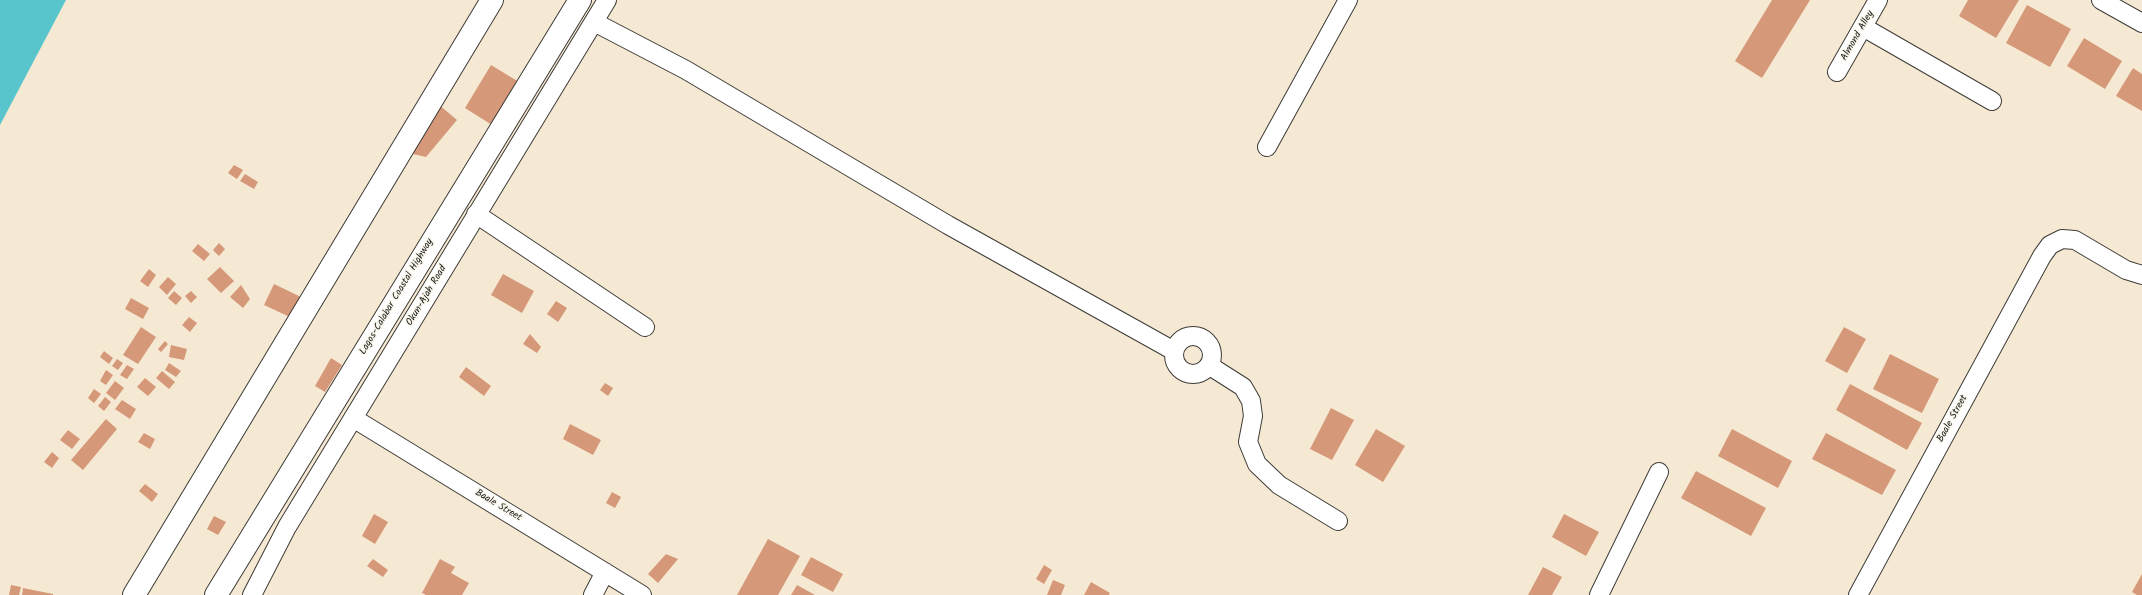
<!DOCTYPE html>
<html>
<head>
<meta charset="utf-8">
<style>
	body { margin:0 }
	canvas { display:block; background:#f6e9d3 }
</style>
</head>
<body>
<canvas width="2142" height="595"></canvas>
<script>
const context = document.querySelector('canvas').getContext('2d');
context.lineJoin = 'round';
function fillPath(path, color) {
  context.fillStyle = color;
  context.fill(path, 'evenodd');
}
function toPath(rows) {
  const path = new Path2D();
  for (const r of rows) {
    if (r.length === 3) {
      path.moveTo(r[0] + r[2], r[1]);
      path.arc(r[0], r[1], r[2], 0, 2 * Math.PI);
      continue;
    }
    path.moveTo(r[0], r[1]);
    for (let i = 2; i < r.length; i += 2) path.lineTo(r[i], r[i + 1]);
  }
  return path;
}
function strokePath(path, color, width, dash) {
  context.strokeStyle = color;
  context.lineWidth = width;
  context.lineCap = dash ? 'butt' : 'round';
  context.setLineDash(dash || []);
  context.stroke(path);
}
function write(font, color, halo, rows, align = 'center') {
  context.font = font + ' Kalam,sans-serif';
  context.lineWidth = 3;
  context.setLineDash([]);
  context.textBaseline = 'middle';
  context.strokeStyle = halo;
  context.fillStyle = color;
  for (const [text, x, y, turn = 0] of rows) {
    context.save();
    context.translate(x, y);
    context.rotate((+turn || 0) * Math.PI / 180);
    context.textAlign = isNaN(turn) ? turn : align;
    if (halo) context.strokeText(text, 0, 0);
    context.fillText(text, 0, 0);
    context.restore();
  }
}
fillPath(toPath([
	[0,0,66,0,0,125]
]), '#58c5cd');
fillPath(toPath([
	[1772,0,1810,0,1762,78,1735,61],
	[1968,0,2019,0,1996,38,1959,16],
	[2027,5,2071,29,2050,67,2006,43],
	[2084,38,2122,61,2105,89,2067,66],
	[491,65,519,82,492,125,465,108],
	[2133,68,2142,74,2142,111,2116,96],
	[438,104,457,120,426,157,400,151],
	[234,165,243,170,237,179,228,173],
	[245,174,258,182,254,189,240,181],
	[219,243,225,249,219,256,213,250],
	[198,244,210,254,204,261,192,251],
	[220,267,234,281,221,293,207,279],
	[149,269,156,275,148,287,140,281],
	[503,274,534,291,522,313,491,295],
	[168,277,176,284,167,295,159,287],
	[274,284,301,297,292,318,264,305],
	[241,285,250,299,243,308,230,297],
	[174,291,182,298,176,305,168,298],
	[191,291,197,297,191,303,185,296],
	[131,298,149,308,143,319,125,309],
	[556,301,567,308,558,322,547,314],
	[189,317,197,323,190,332,182,325],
	[141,327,156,337,138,364,123,355],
	[1844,327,1866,339,1847,373,1825,361],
	[530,334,541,347,537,353,523,344],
	[165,341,168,344,161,352,158,349],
	[171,345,187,349,184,360,169,357],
	[104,351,113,358,109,364,100,357],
	[1890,354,1939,379,1922,413,1873,389],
	[331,358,342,365,325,392,315,386],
	[117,359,123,363,118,370,112,366],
	[169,363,181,371,176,377,165,370],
	[127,365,134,369,127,379,120,375],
	[466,367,491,386,484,396,459,377],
	[106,370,113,375,106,385,100,381],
	[162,371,175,382,169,389,156,378],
	[145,378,156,387,148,396,137,387],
	[115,381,124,388,115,400,106,393],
	[605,383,613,388,608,396,600,390],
	[1850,384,1922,423,1907,450,1836,410],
	[94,389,101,394,94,403,88,398],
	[105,397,111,402,104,411,98,406],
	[122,400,136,409,130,419,115,409],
	[1331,408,1354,420,1332,460,1310,449],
	[106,419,117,429,83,470,71,460],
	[570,424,601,440,593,455,563,439],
	[1376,429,1405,446,1383,482,1355,465],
	[1732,429,1792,461,1778,488,1718,456],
	[68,430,80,439,72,449,60,440],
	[144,433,155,439,150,449,138,442],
	[1826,433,1896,470,1882,495,1812,459],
	[52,452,59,458,52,468,44,462],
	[1696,471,1766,508,1751,536,1681,498],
	[145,484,158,494,152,502,139,491],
	[612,492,621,497,615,508,606,503],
	[374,514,388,522,375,544,362,536],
	[1564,514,1599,532,1586,556,1552,537],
	[214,516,226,522,218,535,207,529],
	[768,539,800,556,778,595,737,595],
	[666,554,678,559,658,583,648,574],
	[811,557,843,574,833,592,801,575],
	[373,559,388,570,383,577,367,566],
	[440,559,455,567,451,573,469,583,462,595,426,595,422,593],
	[1044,565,1052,570,1044,584,1036,579],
	[1543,567,1562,577,1552,595,1528,595],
	[2142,574,2142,595,2137,595,2132,592],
	[1053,580,1065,585,1061,595,1047,595],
	[1091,582,1110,593,1109,595,1084,595],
	[11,585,21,587,19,595,9,595],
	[797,585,815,595,791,595],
	[23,588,53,594,53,595,22,595]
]), '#d59878');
const minor = toPath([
	[2101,0,2142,23],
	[594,22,686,70,948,225,1174,351],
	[1863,27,1992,101],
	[1837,72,1878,0],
	[1267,147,1348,0],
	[476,214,645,327],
	[1193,355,19],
	[1210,366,1243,387,1251,401,1253,416,1248,442,1257,464,1279,485,1338,521],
	[353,418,642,595],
	[252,595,287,527,607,0],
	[593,595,605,572],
	[1599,595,1659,472],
	[1858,595,2042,256,2050,245,2062,239,2075,240,2126,270,2142,275]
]);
const highway = toPath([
	[134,595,492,0],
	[216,595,580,0]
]);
strokePath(minor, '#3d3b37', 20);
strokePath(highway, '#3d3b37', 24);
strokePath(minor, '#fff', 18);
strokePath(highway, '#fff', 22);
write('10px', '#1c1c1c', '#fbf7ec', [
	["Almond Alley",1858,36,-60],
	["Okun-Ajah Road",427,296,-59],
	["Lagos-Calabar Coastal Highway",397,297,-59],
	["Baale Street",1953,419,-61],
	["Baale Street",498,506,31]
]);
</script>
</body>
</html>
